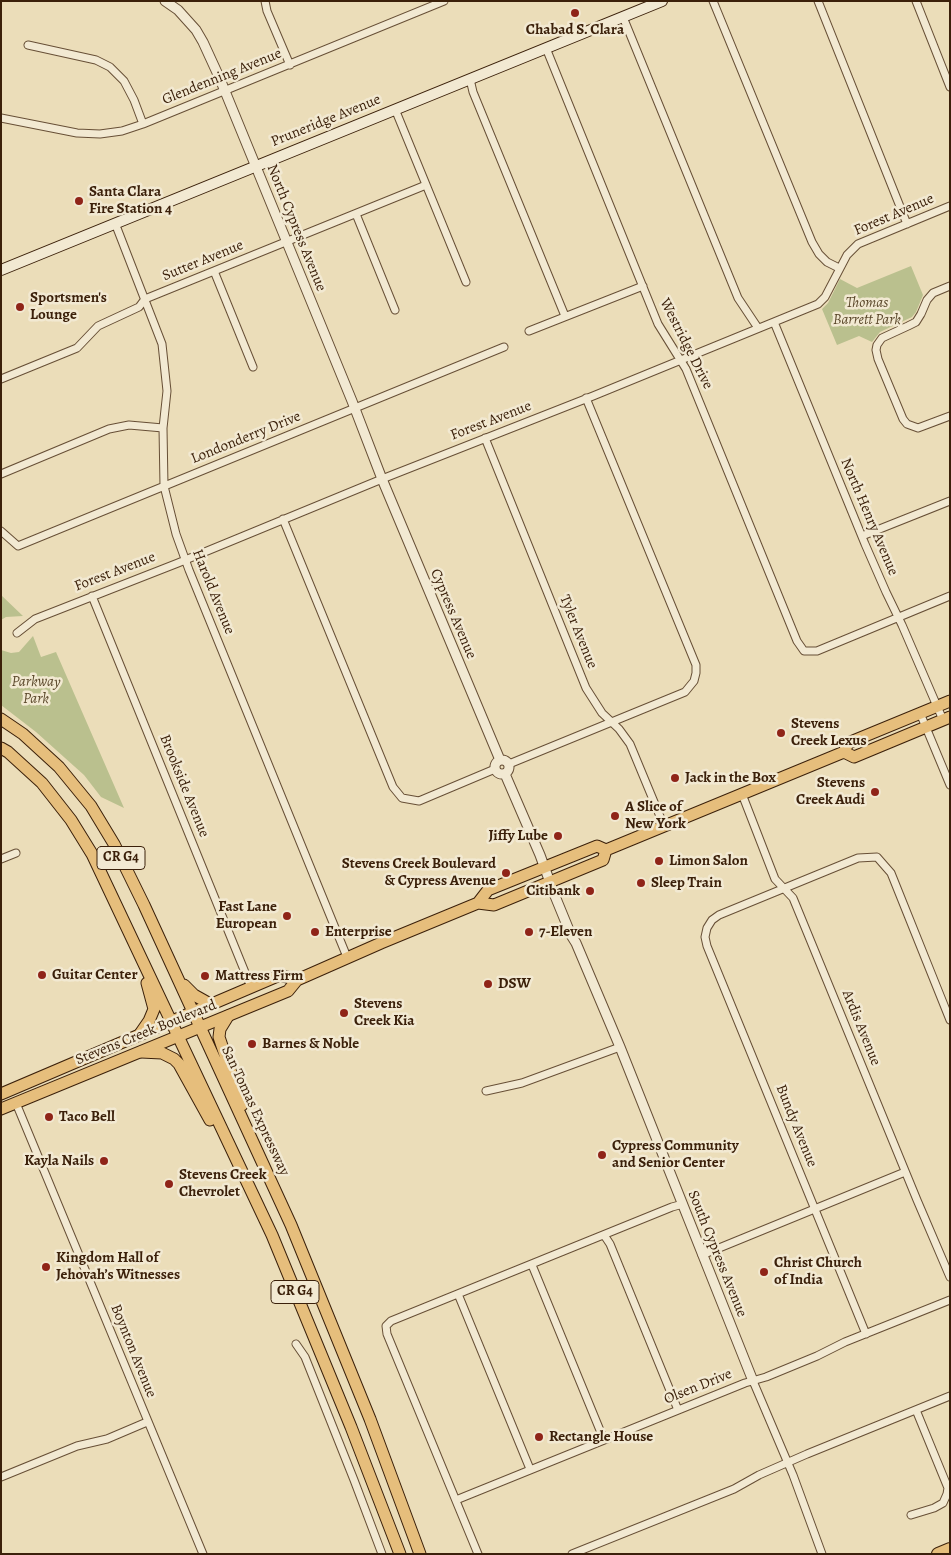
<!DOCTYPE html>
<html>
<head>
<meta charset="utf-8">
<style>
	body { margin:0 }
	#map { position:relative; width:951px; height:1555px; overflow:hidden; background:#ebddb9; font-family:Alegreya,serif }
	canvas { display:block }
	.frame { position:absolute; inset:0; border:2px solid #3b200a; pointer-events:none }
</style>
</head>
<body>
<div id="map">
<canvas width="951" height="1555"></canvas>
<div class="frame"></div>
</div>
<script>
const context = document.querySelector('canvas').getContext('2d');
context.lineJoin = 'round';
function fillPath(path, color) {
  context.fillStyle = color;
  context.fill(path, 'evenodd');
}
function toPath(rows) {
  const path = new Path2D();
  for (const r of rows) {
    if (r.length === 3) {
      path.moveTo(r[0] + r[2], r[1]);
      path.arc(r[0], r[1], r[2], 0, 2 * Math.PI);
      continue;
    }
    path.moveTo(r[0], r[1]);
    for (let i = 2; i < r.length; i += 2) path.lineTo(r[i], r[i + 1]);
  }
  return path;
}
function strokePath(path, color, width, dash) {
  context.strokeStyle = color;
  context.lineWidth = width;
  context.lineCap = dash ? 'butt' : 'round';
  context.setLineDash(dash || []);
  context.stroke(path);
}
function write(font, color, halo, rows, align = 'center') {
  context.font = font + ' Alegreya,serif';
  context.lineWidth = 5;
  context.setLineDash([]);
  context.textBaseline = 'middle';
  context.strokeStyle = halo;
  context.fillStyle = color;
  for (const [text, x, y, turn = 0] of rows) {
    context.save();
    context.translate(x, y);
    context.rotate((+turn || 0) * Math.PI / 180);
    context.textAlign = isNaN(turn) ? turn : align;
    if (halo) context.strokeText(text, 0, 0);
    context.fillText(text, 0, 0);
    context.restore();
  }
}
fillPath(toPath([
	[911,266,923,295,916,312,912,317,880,332,872,342,859,336,837,345,822,309,828,303,840,279,857,288],
	[1,595,23,616,6,617,1,620],
	[33,636,41,657,56,652,124,808,101,797,84,775,36,732,1,705,1,650,11,653,19,652]
]), '#bac08e');
const minor = toPath([
	[265,1,267,11,290,65],
	[713,1,812,242,819,254,827,262,839,268],
	[818,1,907,224],
	[916,1,950,87],
	[623,17,738,298,758,328],
	[28,45,96,60,110,67,124,81,134,100,143,124],
	[546,48,658,324,686,369,797,641,804,651,817,651,950,596],
	[470,79,473,92,565,316],
	[395,109,466,282],
	[1,118,77,133,100,134,122,131,143,124,444,1],
	[356,214,395,310],
	[115,223,162,344,167,391,163,428,164,486,176,534,189,570,347,957],
	[214,271,253,367],
	[950,286,933,293,927,300,921,314,916,322,908,326,882,338,877,345,876,350,878,359,903,419,907,424,918,428,950,416],
	[774,322,865,544,886,592,902,625,943,720],
	[529,331,643,286],
	[1,379,77,348,98,326,139,307,145,299,426,185],
	[485,438,586,688,602,713,619,729,630,744,664,826],
	[1,474,109,429,129,425,163,428],
	[283,519,393,787,402,798,419,801,495,769],
	[1,531,18,546,504,347],
	[862,536,950,501],
	[92,596,251,987],
	[17,633,35,619,178,563,382,479,593,396,818,304,825,297,847,255,858,244,950,206],
	[920,713,950,785],
	[509,764,685,692,694,681,696,673,696,665,586,398],
	[742,794,775,879,793,898,917,1200,950,1277],
	[1,859,16,853],
	[486,1091,522,1083,620,1047],
	[16,1103,203,1554],
	[604,1235,610,1244,678,1410],
	[702,1255,905,1172],
	[532,1265,604,1440],
	[458,1294,530,1469],
	[866,1334,707,946,705,937,707,928,712,920,719,915,858,858,877,857,891,873,950,1020],
	[296,1344,305,1357,354,1480,382,1554],
	[753,1381,793,1475,822,1554],
	[1,1477,77,1446,107,1439,147,1422],
	[456,1500,745,1383,766,1377,817,1356,845,1342,950,1300],
	[911,1515,934,1508,943,1503,947,1494,948,1488,916,1410],
	[478,1554,387,1334,386,1326,391,1321,672,1207,683,1204],
	[572,1554,734,1489,759,1475,807,1454,950,1396]
]);
const tertiary = toPath([
	[165,1,178,10,196,30,203,42,220,79,352,401,382,479,500,760],
	[502,767,7],
	[505,774,540,855,555,896,571,935,576,943,620,1047,753,1381]
]);
const secondary = toPath([
	[1,270,662,1]
]);
const primary = toPath([
	[844,752,854,757,950,717],
	[478,903,488,890,597,846,606,850,844,752,848,743,950,701],
	[1,1094,280,975,297,980],
	[1,1109,288,991,297,980,381,943,478,903,494,905,603,860,606,850]
]);
const trunk = toPath([
	[1,719,23,734,59,767,91,806,114,844,144,905,291,1225,370,1419,420,1554],
	[1,748,8,752,42,783,71,820,92,854,272,1235,351,1427,400,1554],
	[184,985,194,995,210,1004],
	[228,1016,220,1029,219,1037,242,1105],
	[140,1034,149,1021,154,1009,147,983],
	[141,1052,162,1053,174,1059,179,1064,210,1120]
]);
const motorway = toPath([
	[938,1554,950,1549]
]);
strokePath(minor, '#674f36', 9);
strokePath(tertiary, '#674f36', 11);
strokePath(secondary, '#3b200a', 12);
strokePath(primary, '#3b200a', 13);
strokePath(trunk, '#3b200a', 13);
strokePath(motorway, '#3b200a', 14);
strokePath(minor, '#f2e9d2', 7);
strokePath(tertiary, '#f2e9d2', 9);
strokePath(secondary, '#f2e9d2', 10);
strokePath(primary, '#e6be7c', 11);
strokePath(trunk, '#e6be7c', 11);
strokePath(motorway, '#e6be7c', 12);
for (const [x, y, r, color] of [
	[575,13,5,"#8f2418"],
	[79,201,5,"#8f2418"],
	[20,307,5,"#8f2418"],
	[781,733,5,"#8f2418"],
	[675,778,5,"#8f2418"],
	[875,792,5,"#8f2418"],
	[615,816,5,"#8f2418"],
	[558,836,5,"#8f2418"],
	[659,861,5,"#8f2418"],
	[506,873,5,"#8f2418"],
	[641,883,5,"#8f2418"],
	[590,891,5,"#8f2418"],
	[287,916,5,"#8f2418"],
	[315,932,5,"#8f2418"],
	[529,932,5,"#8f2418"],
	[42,975,5,"#8f2418"],
	[205,976,5,"#8f2418"],
	[488,984,5,"#8f2418"],
	[344,1013,5,"#8f2418"],
	[252,1044,5,"#8f2418"],
	[49,1117,5,"#8f2418"],
	[602,1155,5,"#8f2418"],
	[104,1161,5,"#8f2418"],
	[169,1184,5,"#8f2418"],
	[46,1267,5,"#8f2418"],
	[764,1272,5,"#8f2418"],
	[539,1437,5,"#8f2418"]
]) {
  const dot = new Path2D();
  dot.arc(x, y, r, 0, 2 * Math.PI);
  context.fillStyle = color;
  context.fill(dot);
  strokePath(dot, '#f2e9d2', 2);
}
for (const [x, y, w] of [
	[121,858,48],
	[295,1292,48]
]) {
  const box = new Path2D();
  box.roundRect(x - w / 2, y - 11.5, w, 23, 4);
  context.fillStyle = '#f2e9d2';
  context.fill(box);
  strokePath(box, '#3b200a', 1);
}
write('bold 14px', '#3b200a', null, [
	["CR G4",121,858],
	["CR G4",295,1292]
]);
write('bold 15px', '#3b200a', '#f2e9d2', [
	["Chabad S. Clara",575,30,"center"],
	["Santa Clara",89,192],
	["Fire Station 4",89,209],
	["Sportsmen's",30,298],
	["Lounge",30,315],
	["Stevens",791,724],
	["Creek Lexus",791,741],
	["Jack in the Box",685,778],
	["Stevens",865,783,"right"],
	["Creek Audi",865,800,"right"],
	["A Slice of",625,807],
	["New York",625,824],
	["Jiffy Lube",548,836,"right"],
	["Limon Salon",669,861],
	["Stevens Creek Boulevard",496,864,"right"],
	["& Cypress Avenue",496,881,"right"],
	["Sleep Train",651,883],
	["Citibank",580,891,"right"],
	["Fast Lane",277,907,"right"],
	["European",277,924,"right"],
	["Enterprise",325,932],
	["7-Eleven",539,932],
	["Guitar Center",52,975],
	["Mattress Firm",215,976],
	["DSW",498,984],
	["Stevens",354,1004],
	["Creek Kia",354,1021],
	["Barnes & Noble",262,1044],
	["Taco Bell",59,1117],
	["Cypress Community",612,1146],
	["and Senior Center",612,1163],
	["Kayla Nails",94,1161,"right"],
	["Stevens Creek",179,1175],
	["Chevrolet",179,1192],
	["Kingdom Hall of",56,1258],
	["Jehovah’s Witnesses",56,1275],
	["Christ Church",774,1263],
	["of India",774,1280],
	["Rectangle House",549,1437]
], 'left');
write('15px', '#3b200a', '#f2e9d2', [
	["Glendenning Avenue",222,77,-22],
	["Pruneridge Avenue",326,121,-22],
	["Forest Avenue",894,215,-23],
	["North Cypress Avenue",296,228,68],
	["Sutter Avenue",203,261,-22],
	["Westridge Drive",686,344,63],
	["Forest Avenue",491,421,-21],
	["Londonderry Drive",246,438,-22],
	["North Henry Avenue",869,517,67],
	["Forest Avenue",115,572,-21],
	["Harold Avenue",213,592,68],
	["Cypress Avenue",453,614,67],
	["Tyler Avenue",578,632,68],
	["Brookside Avenue",184,786,68],
	["Ardis Avenue",861,1028,68],
	["Stevens Creek Boulevard",146,1033,-22],
	["San Tomas Expressway",255,1111,65],
	["Bundy Avenue",796,1126,68],
	["South Cypress Avenue",717,1254,68],
	["Boynton Avenue",133,1351,68],
	["Olsen Drive",698,1387,-22]
]);
write('italic 15px', '#5b482b', '#f2e9d2', [
	["Thomas",867,303],
	["Barrett Park",867,320],
	["Parkway",36,682],
	["Park",36,699]
]);
</script>
</body>
</html>
